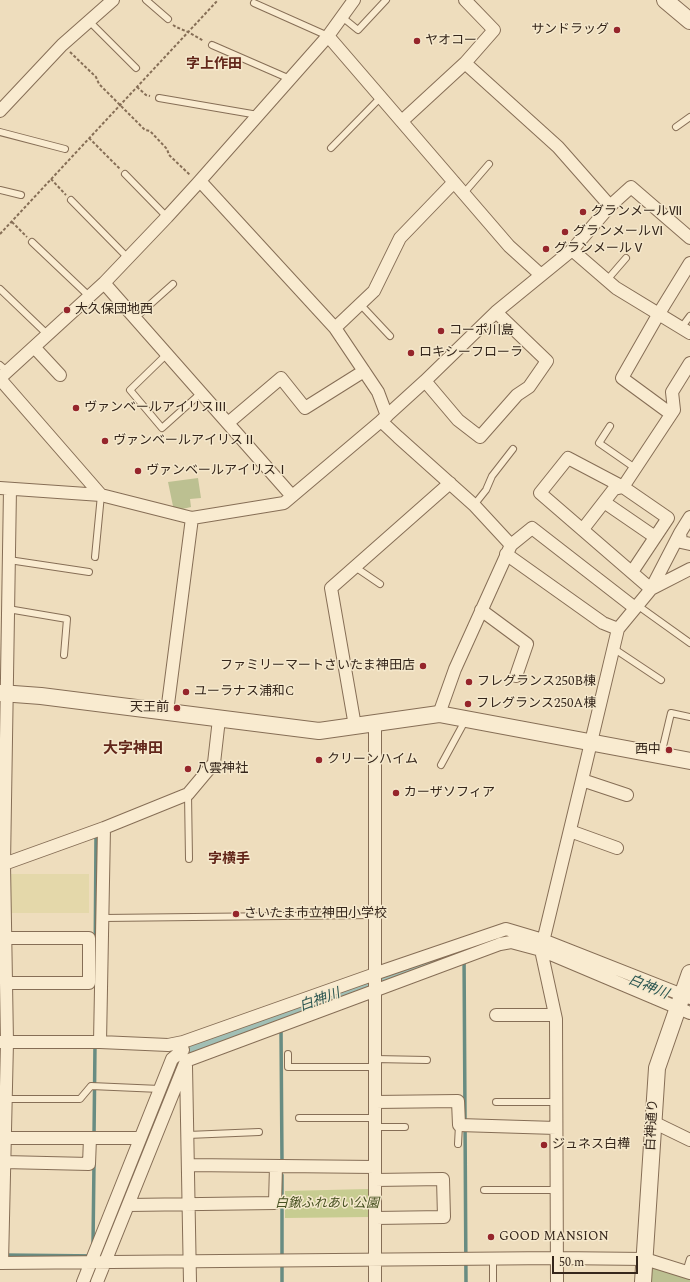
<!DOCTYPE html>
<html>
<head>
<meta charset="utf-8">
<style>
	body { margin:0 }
	#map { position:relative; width:690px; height:1282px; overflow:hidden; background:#eeddbd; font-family:Spectral,serif }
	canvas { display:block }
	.scale { position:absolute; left:552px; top:1256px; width:86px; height:18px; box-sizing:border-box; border:2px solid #35261b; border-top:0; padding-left:5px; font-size:12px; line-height:14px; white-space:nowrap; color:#35261b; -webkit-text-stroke:3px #f5e8cc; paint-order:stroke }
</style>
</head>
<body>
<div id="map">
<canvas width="690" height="1282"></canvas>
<div class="scale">50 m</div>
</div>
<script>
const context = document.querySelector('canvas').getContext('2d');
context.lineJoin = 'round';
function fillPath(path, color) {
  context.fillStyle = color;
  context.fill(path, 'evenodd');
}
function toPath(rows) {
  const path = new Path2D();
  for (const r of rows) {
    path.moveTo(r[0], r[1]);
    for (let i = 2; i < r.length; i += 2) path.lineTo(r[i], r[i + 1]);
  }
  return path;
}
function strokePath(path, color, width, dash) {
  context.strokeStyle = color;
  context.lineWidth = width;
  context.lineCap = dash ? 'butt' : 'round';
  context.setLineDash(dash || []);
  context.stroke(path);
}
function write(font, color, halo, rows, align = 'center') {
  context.font = font + ' Spectral,"Noto Sans JP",serif';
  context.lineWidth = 3;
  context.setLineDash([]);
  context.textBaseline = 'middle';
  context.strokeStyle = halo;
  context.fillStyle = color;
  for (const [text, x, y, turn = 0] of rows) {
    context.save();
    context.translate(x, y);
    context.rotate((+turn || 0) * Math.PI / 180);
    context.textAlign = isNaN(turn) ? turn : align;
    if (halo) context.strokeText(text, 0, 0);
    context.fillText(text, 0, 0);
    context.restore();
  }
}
fillPath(toPath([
	[11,874,89,874,89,913,11,913]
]), '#e4d8aa');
fillPath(toPath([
	[369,1189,369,1217,285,1218,285,1191]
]), '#c7cc91');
fillPath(toPath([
	[198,478,201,498,190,499,191,507,174,511,168,482],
	[654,1267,690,1279,690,1282,650,1282,651,1269]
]), '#bcc091');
strokePath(toPath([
	[464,951,466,1282],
	[95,977,96,836],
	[281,1015,281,1023],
	[281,1029,282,1163],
	[94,1137,95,1045],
	[282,1175,282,1282],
	[93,1245,94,1163],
	[4,1255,100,1256]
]), '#688c82', 3.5);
strokePath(toPath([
	[602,969,690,1006],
	[90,1282,182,1055,197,1045,357,988,418,968,502,936,521,938,534,943]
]), '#a1bfb5', 21);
const service = toPath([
	[146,0,168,19],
	[254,3,328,36],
	[342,17,358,30,386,0],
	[89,21,136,68],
	[212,45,290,79],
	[159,98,258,115],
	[676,127,690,117],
	[0,132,65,149],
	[331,148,381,97],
	[125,174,167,217],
	[0,190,21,195],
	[464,193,489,164],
	[71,200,128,258],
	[32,242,90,297],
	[607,280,626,258],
	[0,289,48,335],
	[360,304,390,336],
	[135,318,173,284],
	[681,328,690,316],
	[167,354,130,390,162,428,201,393],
	[0,365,7,371],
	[610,426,599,443,635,468],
	[474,505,486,490,492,476,513,449],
	[95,557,101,495],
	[9,560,89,572],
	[355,567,380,584],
	[637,605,690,643],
	[8,609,67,619,64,655],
	[613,648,661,680],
	[661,755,671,713,690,717],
	[441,765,466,719],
	[188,794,189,859],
	[103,918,375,915],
	[288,1054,288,1067,375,1067],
	[375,1059,427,1060],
	[6,1099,80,1099,91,1086,160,1089],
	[496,1102,556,1102],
	[299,1118,375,1118],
	[375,1127,405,1127],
	[188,1135,259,1132],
	[458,1144,459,1125],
	[484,1190,556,1190],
	[686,1272,690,1259],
	[493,1282,493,1259]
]);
const minor = toPath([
	[328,36,509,246,541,275],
	[465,63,558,147,610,206],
	[0,111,62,45,113,0],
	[402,121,465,63,494,30,465,0],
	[200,181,335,328,378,392,387,416],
	[572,250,616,288,690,333],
	[104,283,292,496],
	[335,328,374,291,400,238,454,182],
	[34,347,60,375],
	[0,378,104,283,167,217,198,183,328,36,354,0],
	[0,379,101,495],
	[425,381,458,420,480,437,517,395,529,387,547,361,496,312],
	[671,414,622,378,658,315,690,263],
	[381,421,398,437,474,505,511,545,455,669,439,714],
	[228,423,281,378,305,408,364,371],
	[0,488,101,495,192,518,284,503,381,421,425,381,496,312,572,250,610,206,631,187,690,238],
	[604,502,655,537],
	[690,517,680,533,681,542,690,544],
	[583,529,614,489,623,487,674,410,672,392,690,363],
	[511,545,532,528,635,608],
	[506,554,603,623,618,629],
	[632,572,668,518,623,487,568,458,540,493,651,589,680,533],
	[481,610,527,644,516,676],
	[167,712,192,518],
	[375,723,375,1282],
	[355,726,331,588,450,483],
	[582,780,627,795],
	[570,831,617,848],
	[0,864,4,864,104,828,188,794,214,763,219,719],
	[6,938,89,938,89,983,6,983],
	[496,1015,555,1015],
	[0,1042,100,1042,168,1045,183,1042,375,974,377,973,506,929,543,940,690,998],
	[100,1042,104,828],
	[186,1066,190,1282],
	[375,1102,458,1101,459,1125,556,1128],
	[653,1122,690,1140],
	[5,1138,140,1138],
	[4,1162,89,1164,90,1138],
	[188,1165,375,1167],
	[128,1205,275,1203,276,1166],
	[375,1218,444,1217,443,1179,375,1180],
	[0,1263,556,1258,645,1259,690,1273],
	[2,1263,7,1042,4,864,10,489],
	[83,1282,172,1059,183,1050],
	[97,1282,186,1061,500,944,511,942,541,950,690,1013],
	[557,1282,556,1019,541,950,582,780,618,629,651,589,690,569]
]);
const tertiary = toPath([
	[665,0,690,21],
	[0,693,41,696,319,731,439,714,690,761],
	[643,1282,657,1068,690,973]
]);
strokePath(service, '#866e56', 8);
strokePath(minor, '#866e56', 14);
strokePath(tertiary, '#866e56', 18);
strokePath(toPath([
	[173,25,176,27,188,32,204,41],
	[70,52,96,77,99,84,145,130,150,131,167,149,169,155,190,175],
	[137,87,146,95,150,96],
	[89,138,120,169],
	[51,179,66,195],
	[12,222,27,237],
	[0,234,218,0]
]), '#866e56', 2, [3, 2]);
strokePath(service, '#f9ebd0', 6);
strokePath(minor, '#f9ebd0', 12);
strokePath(tertiary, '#f9ebd0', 16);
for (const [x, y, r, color] of [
	[617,30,4,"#95252b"],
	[417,41,4,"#95252b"],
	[583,212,4,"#95252b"],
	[565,232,4,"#95252b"],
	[546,249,4,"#95252b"],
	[67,310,4,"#95252b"],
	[441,331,4,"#95252b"],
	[411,353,4,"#95252b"],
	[76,408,4,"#95252b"],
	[105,441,4,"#95252b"],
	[138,471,4,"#95252b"],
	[423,666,4,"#95252b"],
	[469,682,4,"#95252b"],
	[186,692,4,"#95252b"],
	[468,704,4,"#95252b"],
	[177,708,4,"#95252b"],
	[669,750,4,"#95252b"],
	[319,760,4,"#95252b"],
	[188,769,4,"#95252b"],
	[396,793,4,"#95252b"],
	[236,914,4,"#95252b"],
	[544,1145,4,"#95252b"],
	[491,1237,4,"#95252b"]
]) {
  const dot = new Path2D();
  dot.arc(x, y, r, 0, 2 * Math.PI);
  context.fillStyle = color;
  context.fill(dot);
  strokePath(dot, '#f5e8cc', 1.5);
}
write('13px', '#35261b', '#f5e8cc', [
	["サンドラッグ",609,30,"right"],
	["ヤオコー",425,41],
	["グランメールⅦ",591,212],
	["グランメールⅥ",573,232],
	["グランメールⅤ",554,249],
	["大久保団地西",75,310],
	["コーポ川島",449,331],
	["ロキシーフローラ",419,353],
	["ヴァンベールアイリスⅢ",84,408],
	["ヴァンベールアイリスⅡ",113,441],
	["ヴァンベールアイリスⅠ",146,471],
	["ファミリーマートさいたま神田店",415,666,"right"],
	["フレグランス250B棟",477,682],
	["ユーラナス浦和C",194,692],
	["フレグランス250A棟",476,704],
	["天王前",169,708,"right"],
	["西中",661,750,"right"],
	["クリーンハイム",327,760],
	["八雲神社",196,769],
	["カーザソフィア",404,793],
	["さいたま市立神田小学校",244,914],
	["ジュネス白樺",552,1145],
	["GOOD MANSION",499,1237]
], 'left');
write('13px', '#35261b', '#f5e8cc', [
	["白神通り",653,1125,-87]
]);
write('italic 13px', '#475121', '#f5e8cc', [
	["白鍬ふれあい公園",327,1204]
]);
write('bold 14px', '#62261a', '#f5e8cc', [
	["字上作田",214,65],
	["字横手",229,860]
]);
write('italic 14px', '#2a5550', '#f5e8cc', [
	["白神川",648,988,22],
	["白神川",320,1001,-20]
]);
write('bold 15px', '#62261a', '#f5e8cc', [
	["大字神田",133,750]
]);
</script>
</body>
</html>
